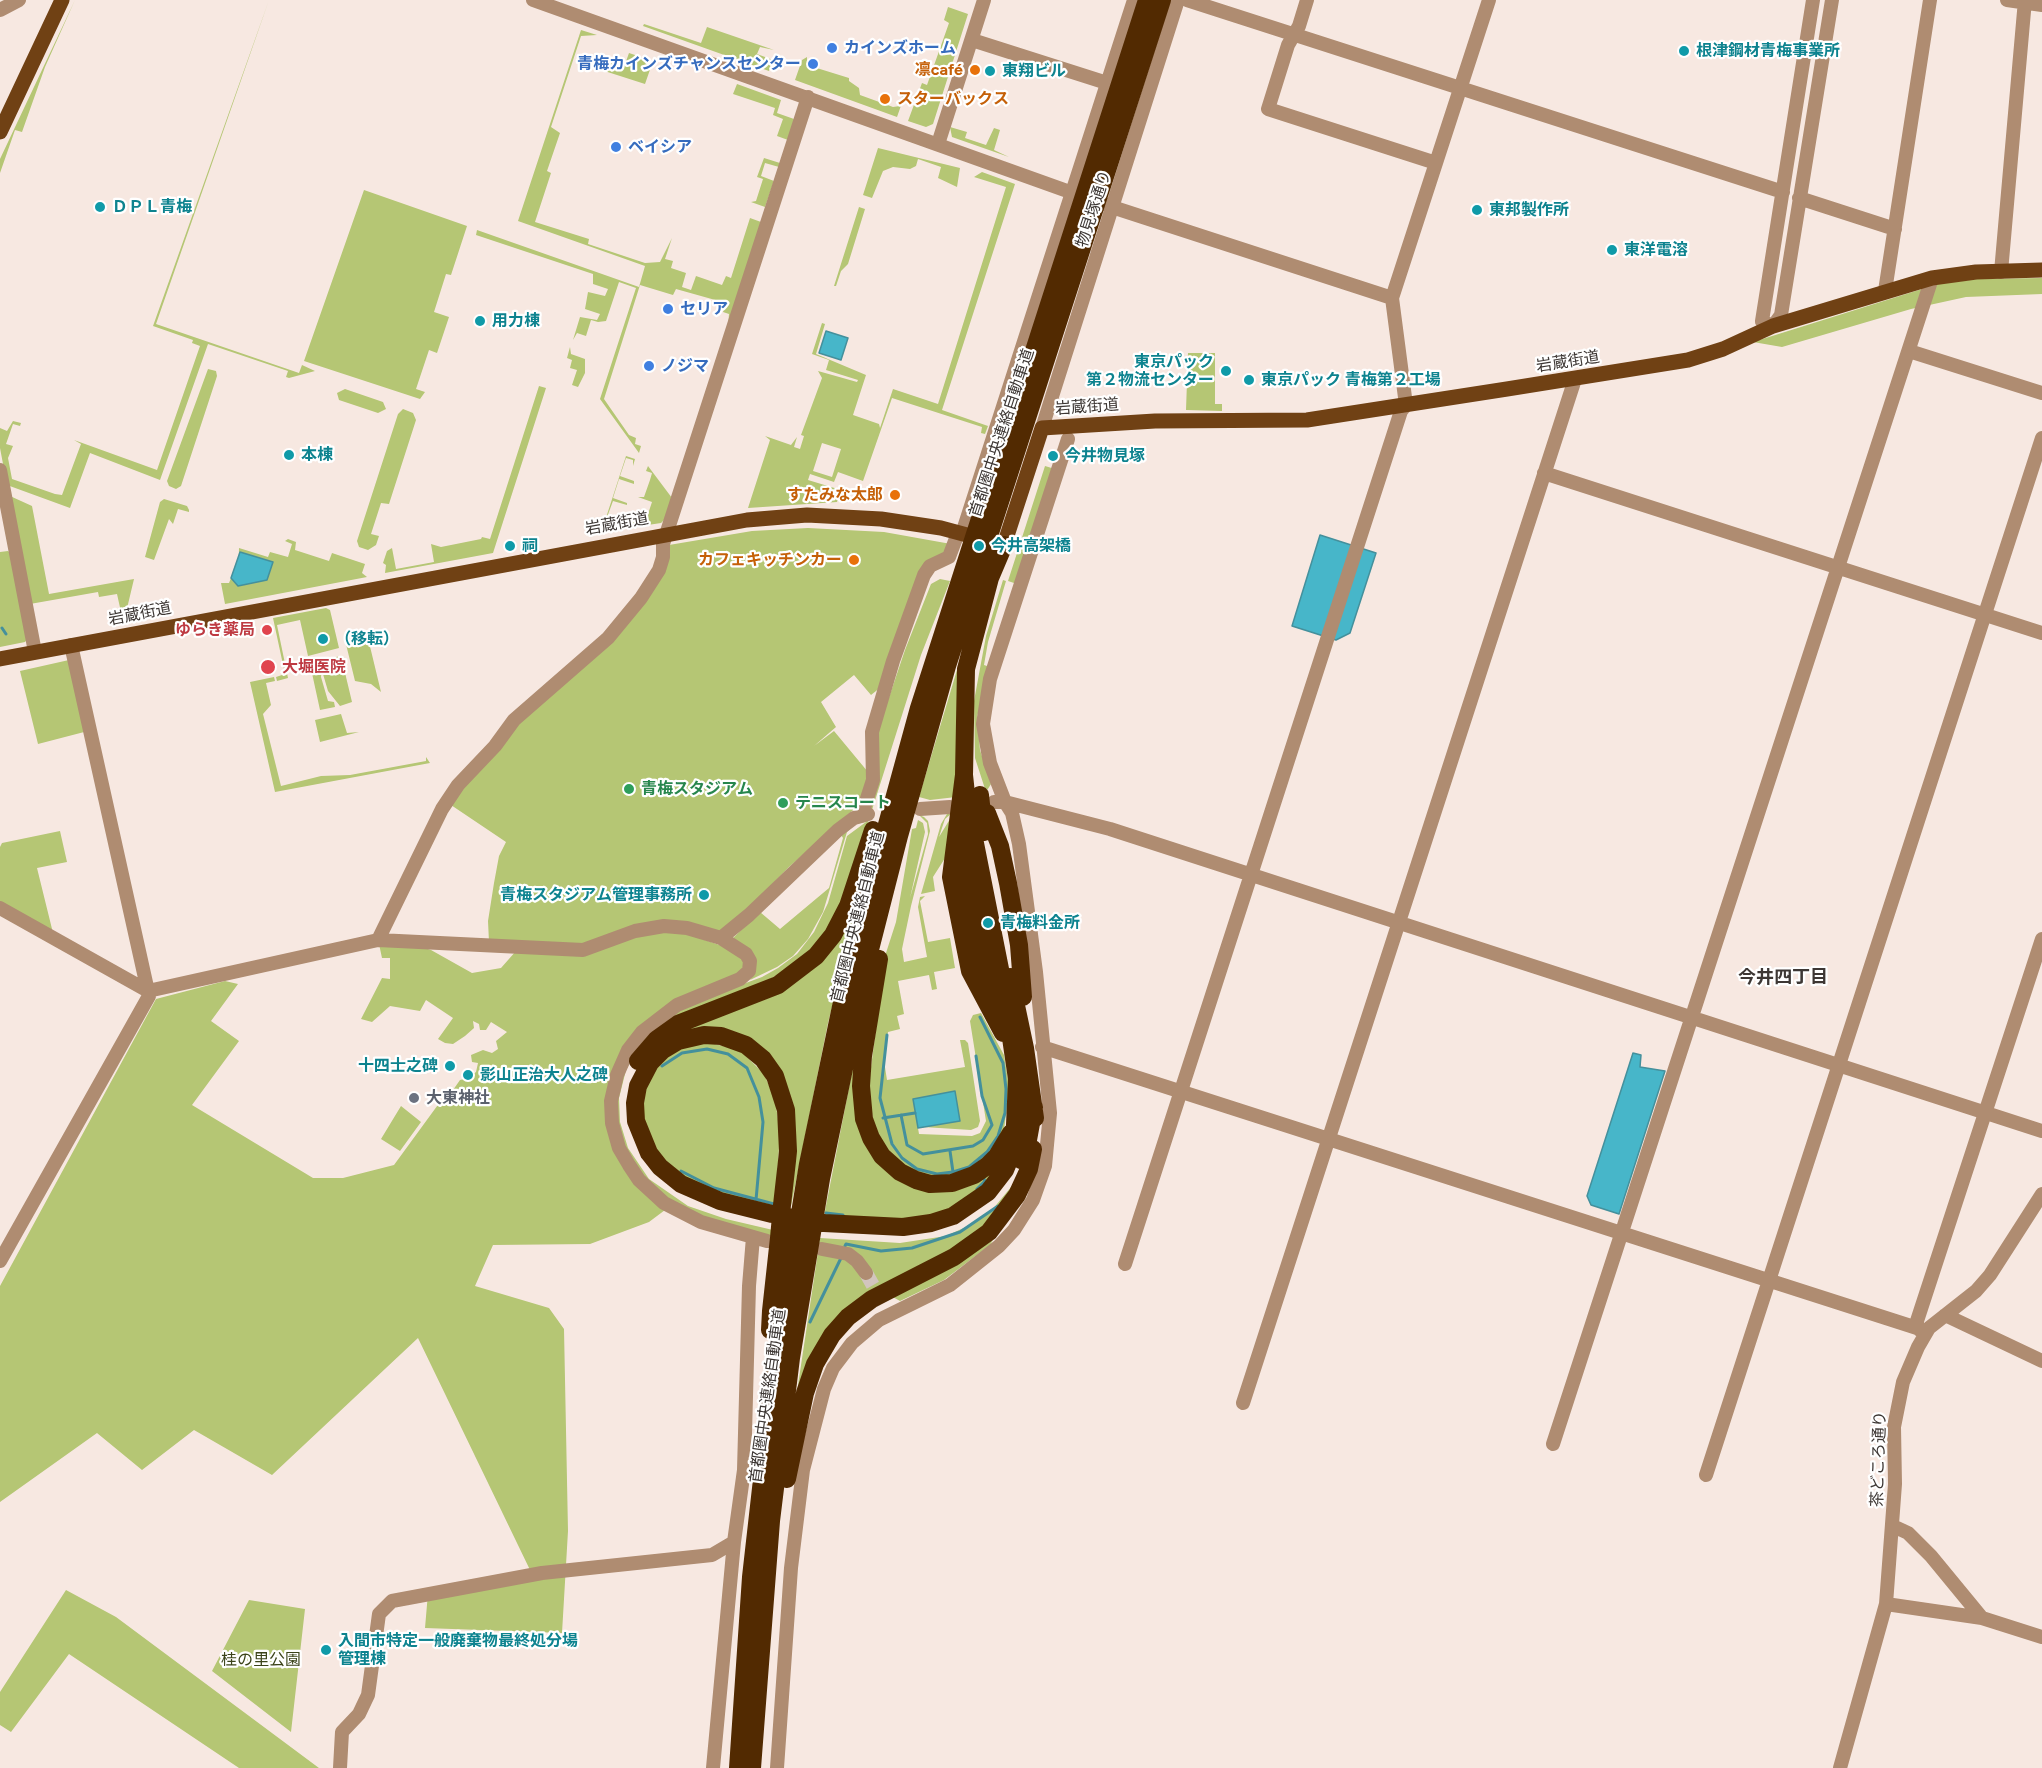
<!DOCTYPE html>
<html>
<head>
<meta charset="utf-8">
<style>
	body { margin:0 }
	canvas { display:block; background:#f7e8e1 }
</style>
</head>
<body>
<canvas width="2042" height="1768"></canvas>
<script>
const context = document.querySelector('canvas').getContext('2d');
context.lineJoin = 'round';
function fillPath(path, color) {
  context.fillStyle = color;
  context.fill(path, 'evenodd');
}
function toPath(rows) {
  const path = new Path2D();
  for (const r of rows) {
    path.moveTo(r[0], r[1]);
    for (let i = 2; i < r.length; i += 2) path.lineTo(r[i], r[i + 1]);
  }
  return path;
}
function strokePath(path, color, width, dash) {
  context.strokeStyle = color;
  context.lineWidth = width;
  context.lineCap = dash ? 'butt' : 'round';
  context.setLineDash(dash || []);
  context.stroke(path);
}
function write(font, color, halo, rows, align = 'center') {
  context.font = font + ' Figtree,"Noto Sans JP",sans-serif';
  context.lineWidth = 4.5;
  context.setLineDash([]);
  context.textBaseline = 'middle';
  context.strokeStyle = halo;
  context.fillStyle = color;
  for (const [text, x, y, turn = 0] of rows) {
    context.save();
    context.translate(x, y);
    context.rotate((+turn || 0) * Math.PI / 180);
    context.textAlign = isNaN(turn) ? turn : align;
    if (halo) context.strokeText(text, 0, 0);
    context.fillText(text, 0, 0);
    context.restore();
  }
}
fillPath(toPath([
	[75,0,45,67,22,132,15,130,0,173,0,159],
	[269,0,156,324,299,373,302,365,315,371,289,378,286,377,288,371,208,344,160,480,90,453,70,508,7,485,0,448,0,428,7,431,13,421,21,423,20,426,13,424,6,444,13,446,8,458,12,479,55,494,62,495,81,444,74,440,157,470,200,346,192,343,193,340,153,326],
	[948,7,968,14,933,124,926,127,908,121,922,83,927,85,943,40,949,23,944,20],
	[644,24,701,43,707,27,774,50,760,47,757,54,773,60,769,71,643,26],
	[581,30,597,35,581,36,551,127,560,133,547,171,551,173,535,222,589,239,588,244,645,263,660,262,672,238,665,259,673,261,671,268,686,273,682,287,691,290,696,276,722,285,726,276,731,278,750,218,761,222,728,326,729,314,723,312,726,303,676,289,673,295,640,285,604,399,629,435,636,438,635,444,641,446,639,453,600,399,636,288,619,282,606,321,598,322,591,320,586,336,577,333,573,340,580,317,597,320,600,314,585,309,588,292,605,296,608,289,593,284,593,274,476,235,477,230,639,287,645,266,518,221],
	[629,53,653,61,645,84,592,67,595,57,624,67],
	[807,57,807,65,849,78,849,81,859,88,860,95,893,107,900,106,903,97,899,95,903,95,904,97,897,117,795,80,802,60],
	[737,84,781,100,777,113,794,119,788,140,777,136,783,119,773,115,775,108,733,94],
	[950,127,967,132,965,138,986,145,994,128,1000,130,994,150,1009,157,952,137],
	[878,148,960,168,957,187,938,178,941,167,918,159,916,166,910,169,893,167,883,171,872,198,863,195],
	[764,158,780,163,779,167,765,163,761,176,774,181,765,207,751,202,756,201,763,179,757,177],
	[982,172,1015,184,942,410,988,426,985,434,981,433,982,427,892,398,863,481,838,472,834,482,810,474,808,480,841,490,837,502,748,508,770,440,765,436,791,445,797,437,794,447,800,449,804,436,801,435,822,378,818,371,857,382,858,380,826,370,829,360,812,354,822,323,825,324,816,354,866,375,853,415,879,424,880,428,893,389,938,404,1006,187,974,177],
	[822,443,841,449,832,477,813,471],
	[364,190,467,226,451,275,446,274,434,312,449,317,437,353,429,350,416,389,425,392,420,399,304,361],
	[859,207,865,209,848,264,841,271,836,286,834,286],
	[2042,278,2042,294,1966,297,1911,309,1782,347,1753,342,1938,284,1977,279],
	[570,347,571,354,585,359,585,373,578,387,572,385,577,370,570,368,572,360,567,358],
	[1188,353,1215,353,1215,404,1222,404,1222,411,1186,410],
	[208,369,216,371,217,376,181,486,176,489,169,486,167,481],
	[539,386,546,388,493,553,385,573,386,565,383,563,387,551,392,548,396,569,434,562,431,544,441,547,481,539,482,537,490,539],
	[345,389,383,402,386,409,378,413,339,400,337,393],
	[403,409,413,413,416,420,389,504,381,503,371,534,379,536,376,545,368,550,359,547,357,541,398,414],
	[626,456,635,459,633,466,633,460,626,458,620,476,634,481,634,484,619,479,613,498,627,503,627,505,613,501,606,520,620,524,622,519,636,523,637,519,632,516,646,520,652,502,638,497,644,497,650,480,652,473,646,471,648,466,672,498,666,518,661,523,595,533,596,528,602,530],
	[1045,466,1055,469,1017,584,1008,581],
	[10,496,32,506,49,594,134,579,124,621,126,623,116,625,121,612,117,594,99,597,98,592,30,604],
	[164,499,187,506,189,510,189,512,178,509,173,524,169,519,154,560,145,557,160,502],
	[808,528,884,532,951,544,947,552,930,561,881,687,871,695,854,675,821,702,836,727,814,746,834,731,868,772,861,803,789,867,746,911,718,933,692,924,586,944,489,942,488,921,494,883,499,856,506,842,448,803,516,722,606,645,669,545,752,531],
	[288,539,296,542,295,550,329,561,332,553,365,564,362,573,367,577,225,604,221,583,229,583,231,578,238,586,239,548,268,557,270,552,288,557,292,544,285,541],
	[8,551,12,554,28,638,25,642,0,647,0,552],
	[940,579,950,581,921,655,847,889,827,932,796,965,637,1050,626,1070,619,1098,620,1122,628,1148,649,1179,688,1206,726,1219,773,1230,772,1237,712,1221,675,1204,639,1174,619,1135,616,1097,631,1053,664,1018,695,1002,762,977,778,968,797,954,814,932,828,903,847,836,866,822,856,824,847,832,823,912,808,939,793,956,777,967,750,980,756,971,756,958,733,938,760,912,780,929,829,888,843,838,840,833,859,821,876,736,905,650,931,584],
	[1003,580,1006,581,988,642,984,665,990,667,977,717,980,750,991,784,986,792,975,758,974,701,986,636],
	[326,608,330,610,339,648,308,656,300,620,277,625,288,678,277,681,276,677,285,674,273,618],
	[971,623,956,797,930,800,919,797],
	[368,630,367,634,381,692,371,684,355,681,344,636],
	[341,656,352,702,340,706,328,691,323,674,329,668,326,659],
	[69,660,88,731,38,744,20,671],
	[323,660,321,677,328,701,334,702,335,707,320,710,310,664],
	[274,677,275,681,266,683,271,705,263,714,281,786,321,776,350,775,426,761,426,757,430,763,275,792,250,682],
	[341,714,347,733,359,732,320,742,315,720],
	[952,813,945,819,939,837,950,819,947,855,933,877,935,891,921,894,941,824,947,814],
	[919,815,924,817,928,821,930,831,911,906,902,949,904,962,927,957,918,907,920,897,925,896,920,901,928,942,950,938,955,968,934,972,937,989,932,990,929,975,898,981,904,1014,897,1016,900,1029,888,1032,884,1061,887,1080,965,1067,960,1040,965,1040,968,1043,980,1121,978,1127,971,1130,923,1127,959,1120,913,1099,919,1134,972,1136,980,1133,986,1121,970,1021,973,1015,981,1013,1004,1055,1009,1086,1004,1131,986,1158,961,1174,931,1176,909,1170,887,1151,874,1125,868,1090,886,953,896,922,912,829,916,828,918,820,923,823,925,832,910,898,928,834,927,823],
	[60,831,67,862,37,868,53,933,0,903,0,847,2,843],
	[864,877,828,1023,791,1206,787,1206,792,1164,760,1049,669,1035,793,982],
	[653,932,682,932,734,950,744,962,742,971,634,1034,609,1126,665,1210,649,1222,590,1244,493,1245,475,1286,549,1308,564,1329,568,1531,562,1633,425,1628,428,1593,531,1572,418,1338,272,1475,194,1430,142,1470,97,1433,0,1502,0,1286,156,999,225,981,238,984,211,1021,239,1041,192,1105,313,1178,343,1178,394,1165,440,1102,446,1100,460,1080,468,1078,476,1072,478,1063,472,1062,471,1055,483,1050,492,1053,498,1049,496,1041,507,1032,491,1022,486,1030,480,1030,479,1024,473,1021,474,1028,465,1036,453,1044,445,1043,438,1039,453,1018,426,1000,420,1011,390,1006,372,1022,361,1019,382,978,390,979,390,958,382,958,379,944,416,945,431,950,472,973,501,968,516,951,584,954],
	[861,1026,858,1106,906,1181,992,1169,994,1175,962,1204,920,1219,824,1216],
	[706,1042,740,1050,764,1074,775,1099,780,1133,775,1208,723,1195,680,1175,655,1150,643,1118,645,1089,655,1068,678,1049],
	[401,1106,421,1122,400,1151,381,1139],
	[1021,1175,1007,1204,975,1238,945,1257,872,1293,839,1319,813,1357,792,1425,818,1252,850,1259,864,1279,871,1274,855,1252,846,1247,819,1244,820,1238,900,1243,946,1236,968,1226,992,1210],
	[993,1240,990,1245,944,1280,900,1301,891,1296,954,1266],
	[66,1590,116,1617,319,1768,239,1768,69,1654,11,1732,0,1725,0,1692],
	[249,1600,305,1609,291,1732,212,1671]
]), '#b5c674');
const water = toPath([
	[826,331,848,338,841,360,819,353,826,331],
	[1320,535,1376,553,1350,633,1336,640,1292,626,1320,535],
	[240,552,273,562,267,580,238,586,231,578,240,552],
	[1633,1053,1641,1055,1640,1067,1665,1071,1619,1214,1591,1205,1587,1196,1633,1053],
	[955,1091,960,1121,918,1128,913,1099,955,1091]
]);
fillPath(water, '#47b6c9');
strokePath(water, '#44909c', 1.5);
strokePath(toPath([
	[2,628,6,634],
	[887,1035,880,1098,892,1144,902,1158,917,1169,937,1174,953,1172,969,1167,987,1152,998,1136,1005,1113,1006,1089,1003,1063,980,1017],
	[662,1066,682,1053,707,1049,728,1054,747,1068,759,1097,763,1122,756,1200],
	[901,1115,907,1145,923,1154,973,1146,983,1140,992,1125,982,1096,976,1056],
	[883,1118,915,1113],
	[950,1151,953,1172],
	[681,1171,714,1188,774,1204],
	[977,1189,985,1181,984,1179],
	[826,1213,843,1215],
	[845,1246,846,1244,881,1251,912,1248,960,1232,998,1206],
	[810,1322,841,1258]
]), '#44909c', 3);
strokePath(toPath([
	[866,1273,884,1305]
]), '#d2c5be', 14, [14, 7]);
strokePath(toPath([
	[533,0,1112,207,1392,298],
	[1187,0,1783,192],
	[1307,0,1299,26,1288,45,1268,109,1436,163],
	[1813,0,1762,321,1773,326,1781,315,1832,0],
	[2007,0,2042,5],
	[0,10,19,0],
	[972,40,1107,83],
	[938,144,984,0],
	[1799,198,1895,229],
	[2001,272,2025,0],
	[1885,291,1930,0],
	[1909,351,2042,393],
	[1042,428,1178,0],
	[0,470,35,652],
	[1544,473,2042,633],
	[962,534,1134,0],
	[994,802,1005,802,1110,829,2042,1131],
	[920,809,950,807],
	[862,814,873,780,872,732,893,661,924,575,930,566,949,557,958,533],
	[0,908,148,991,378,940,583,950,635,931,664,926,687,928,721,938,746,954,750,961,749,971,740,979,677,1005,642,1032,628,1050,617,1075,611,1101,612,1123,619,1148,629,1165,639,1180,664,1203,701,1222,767,1241],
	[721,938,749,915,838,830,854,818,868,814],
	[378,940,442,809,458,785,495,746,514,720,608,638,641,598,659,570,663,557,663,544,808,97],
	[1042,1047,1917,1328,1925,1334],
	[822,1249,848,1254,857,1261,866,1273],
	[0,1261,149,996,71,645],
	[1125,1264,1401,411,1406,405,1392,298,1489,0],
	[1945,1315,2042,1361],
	[1917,1328,1917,1321,2042,939],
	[1243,1403,1575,379],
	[1553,1444,1932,278],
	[1706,1475,2042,438],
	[1893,1526,1908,1533,1931,1556,1982,1618],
	[1886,1604,1982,1618,2042,1637],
	[340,1768,342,1732,359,1714,368,1695,379,1614,392,1601,542,1573,712,1555,734,1542],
	[713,1768,734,1542,744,1470,749,1286,753,1237],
	[777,1768,791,1568,803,1470,824,1389,833,1368,852,1343,879,1320,950,1285,999,1246,1014,1230,1033,1200,1045,1166,1050,1113,1036,972,1019,844,1012,813,1005,802,990,763,983,724,990,679,1068,439],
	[1840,1768,1886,1604,1895,1484,1894,1427,1903,1382,1918,1347,1929,1328,1976,1291,1990,1275,2042,1194]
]), '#af8c71', 14);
strokePath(toPath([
	[0,132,62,0],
	[0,659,747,520,807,515,881,519,941,528,1004,545,1042,428,1155,421,1307,420,1507,389,1688,360,1723,349,1773,326,1932,278,1976,272,2042,270]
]), '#704114', 15);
strokePath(toPath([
	[980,795,984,832],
	[987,813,1000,846,1008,883,1019,945,1023,997],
	[961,842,984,969,995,1006],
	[879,959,863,1056,861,1086,864,1119,871,1138,882,1156,900,1172,916,1180,930,1184,952,1183,974,1175,987,1166,997,1156,1011,1133],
	[1010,977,1025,1048,1035,1118],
	[1003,1033,970,971,951,877,964,775,966,669,990,578,1004,545],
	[638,1061,657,1039,678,1024,778,985,816,956,833,935,848,906,873,830],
	[1021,1160,1028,1140,1034,1107],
	[770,1330,771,1311,779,1238,782,1205,787,1161,788,1151,786,1110,775,1076,763,1059,746,1045,721,1036,704,1035,678,1041,663,1050,650,1063,638,1086,635,1103,636,1121,649,1153,660,1167,681,1184,720,1201,772,1214,800,1219,824,1223,903,1227,931,1223,953,1216,988,1192,1005,1170,1014,1148,1017,1079,1011,1038,1003,1009,1001,974,967,803,964,775],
	[787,1479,805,1393,815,1364,832,1335,848,1317,872,1299,954,1257,989,1232,1017,1195,1029,1169,1033,1149],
	[738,1768,751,1577,774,1373,808,1164,843,997,871,883,919,708,1147,0],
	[752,1768,771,1521,791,1358,821,1179,864,973,899,836,947,666,1162,0]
]), '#522a01', 18);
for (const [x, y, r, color] of [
	[832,48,6,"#3f7fe0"],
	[1684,51,6,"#0f9aa8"],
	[813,64,6,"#3f7fe0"],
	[975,70,6,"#e8710a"],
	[990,71,6,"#0f9aa8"],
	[885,99,6,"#e8710a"],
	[616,147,6,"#3f7fe0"],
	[100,207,6,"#0f9aa8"],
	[1477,210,6,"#0f9aa8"],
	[1612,250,6,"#0f9aa8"],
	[668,309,6,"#3f7fe0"],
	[480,321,6,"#0f9aa8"],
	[649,366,6,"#3f7fe0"],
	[1226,371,6,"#0f9aa8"],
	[1249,380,6,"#0f9aa8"],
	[289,455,6,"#0f9aa8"],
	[1053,456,6,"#0f9aa8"],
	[895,495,6,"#e8710a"],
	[510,546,6,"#0f9aa8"],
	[979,546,6,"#0f9aa8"],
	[854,560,6,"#e8710a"],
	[267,630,6,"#e0444e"],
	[323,639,6,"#0f9aa8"],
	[268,667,8,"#e0444e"],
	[629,789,6,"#2e9e5b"],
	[783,803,6,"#2e9e5b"],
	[704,895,6,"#0f9aa8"],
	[988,923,6,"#0f9aa8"],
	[450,1066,6,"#0f9aa8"],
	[468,1075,6,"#0f9aa8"],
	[414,1098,6,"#6b7280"],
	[326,1650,6,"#0f9aa8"]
]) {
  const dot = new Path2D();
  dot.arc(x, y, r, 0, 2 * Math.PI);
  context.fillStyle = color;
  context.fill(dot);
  strokePath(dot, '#fff', 2);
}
write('bold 16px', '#366cbe', '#fff', [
	["カインズホーム",844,48],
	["青梅カインズチャンスセンター",801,64,"right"],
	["ベイシア",628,147],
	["セリア",680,309],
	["ノジマ",661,366]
], 'left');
write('bold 16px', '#0d838f', '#fff', [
	["根津鋼材青梅事業所",1696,51],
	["東翔ビル",1002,71],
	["ＤＰＬ青梅",112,207],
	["東邦製作所",1489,210],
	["東洋電溶",1624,250],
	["用力棟",492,321],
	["東京パック",1214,362,"right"],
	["第２物流センター",1214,380,"right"],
	["東京パック 青梅第２工場",1261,380],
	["本棟",301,455],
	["今井物見塚",1065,456],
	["祠",522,546],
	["今井高架橋",991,546],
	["（移転）",335,639],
	["青梅スタジアム管理事務所",692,895,"right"],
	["青梅料金所",1000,923],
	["十四士之碑",438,1066,"right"],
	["影山正治大人之碑",480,1075],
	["入間市特定一般廃棄物最終処分場",338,1641],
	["管理棟",338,1659]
], 'left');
write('bold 16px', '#c56008', '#fff', [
	["凛café",963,70],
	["スターバックス",897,99,"left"],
	["すたみな太郎",883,495],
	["カフェキッチンカー",842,560]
], 'right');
write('16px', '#3d3734', '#fff', [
	["物見塚通り",1094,209,-72],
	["岩蔵街道",1568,362,-9],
	["岩蔵街道",1087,407,-4],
	["首都圏中央連絡自動車道",1002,433,-72],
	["岩蔵街道",617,524,-10],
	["岩蔵街道",140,614,-11],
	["首都圏中央連絡自動車道",858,917,-76],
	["首都圏中央連絡自動車道",768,1396,-82],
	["茶どころ通り",1879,1459,-88]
]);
write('bold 16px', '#be3a42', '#fff', [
	["ゆらき薬局",255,630],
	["大堀医院",282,667,"left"]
], 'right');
write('bold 16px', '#27864d', '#fff', [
	["青梅スタジアム",641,789],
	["テニスコート",795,803]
], 'left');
write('bold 16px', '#5b616d', '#fff', [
	["大東神社",426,1098]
], 'left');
write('16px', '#3c441a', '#fff', [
	["桂の里公園",261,1660]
]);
write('bold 18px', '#3d3734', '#fff', [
	["今井四丁目",1783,978]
]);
</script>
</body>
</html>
